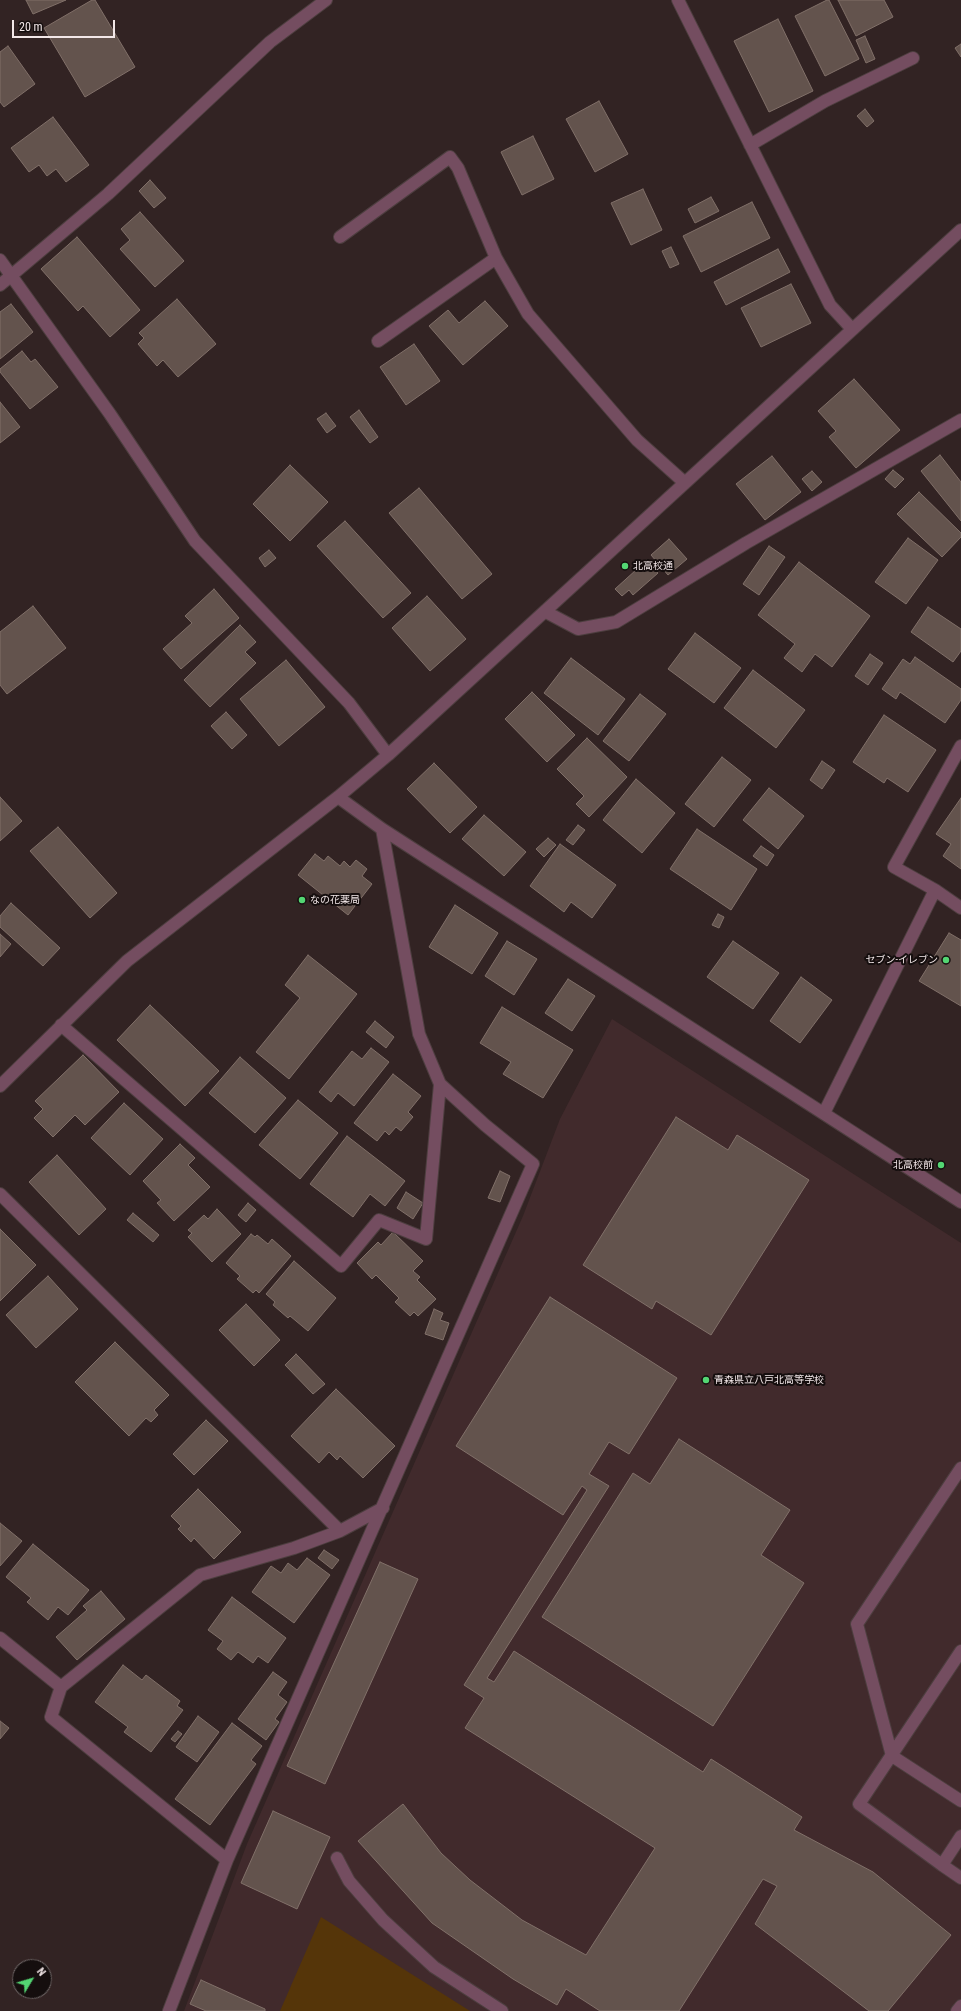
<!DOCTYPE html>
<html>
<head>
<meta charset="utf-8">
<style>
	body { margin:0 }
	#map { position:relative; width:961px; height:2011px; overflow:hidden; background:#322323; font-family:"Roboto Condensed",sans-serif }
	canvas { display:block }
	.north { position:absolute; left:12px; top:1959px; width:40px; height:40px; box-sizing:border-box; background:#150e0e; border:1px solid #6d6565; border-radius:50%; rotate:52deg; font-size:11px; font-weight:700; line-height:16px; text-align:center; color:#f2e7e8 }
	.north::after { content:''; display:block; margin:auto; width:14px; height:18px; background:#53d673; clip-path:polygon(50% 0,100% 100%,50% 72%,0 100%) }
	.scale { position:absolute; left:12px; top:20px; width:103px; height:18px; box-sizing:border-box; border:2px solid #f2e7e8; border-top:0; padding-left:5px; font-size:12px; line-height:14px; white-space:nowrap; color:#f2e7e8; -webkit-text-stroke:3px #150e0e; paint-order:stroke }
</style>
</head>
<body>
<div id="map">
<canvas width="961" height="2011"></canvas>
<div class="north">N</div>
<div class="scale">20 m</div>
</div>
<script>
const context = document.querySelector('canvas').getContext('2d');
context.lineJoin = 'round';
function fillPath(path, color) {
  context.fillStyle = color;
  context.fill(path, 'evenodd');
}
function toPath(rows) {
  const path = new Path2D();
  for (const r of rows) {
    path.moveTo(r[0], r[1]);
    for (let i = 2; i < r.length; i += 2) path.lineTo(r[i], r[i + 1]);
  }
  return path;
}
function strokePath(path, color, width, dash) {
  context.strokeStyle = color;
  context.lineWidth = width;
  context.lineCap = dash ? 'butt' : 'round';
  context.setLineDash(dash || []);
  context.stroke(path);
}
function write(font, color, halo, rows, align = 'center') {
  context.font = font + ' "Roboto Condensed","Noto Sans JP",sans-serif';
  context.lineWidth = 4;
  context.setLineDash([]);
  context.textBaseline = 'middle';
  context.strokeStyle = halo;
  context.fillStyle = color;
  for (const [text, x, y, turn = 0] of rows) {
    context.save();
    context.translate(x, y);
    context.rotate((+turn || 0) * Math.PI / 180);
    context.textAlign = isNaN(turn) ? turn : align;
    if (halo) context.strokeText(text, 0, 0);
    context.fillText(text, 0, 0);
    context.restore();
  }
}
fillPath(toPath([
	[612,1019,961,1243,961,2011,184,2011,247,1844,523,1216,560,1119]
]), '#412a2c');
fillPath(toPath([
	[321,1917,470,2011,280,2011]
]), '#553509');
const building = toPath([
	[26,0,66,0,33,14,26,0],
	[92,0,95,0,135,67,85,97,44,28,92,0],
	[827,0,829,0,859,59,825,76,795,16,827,0],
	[838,0,884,0,893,17,856,36,838,0],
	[778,19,813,91,769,112,734,41,778,19],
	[865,36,875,59,866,63,856,40,865,36],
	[961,44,961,57,955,48,961,44],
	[8,46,35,84,4,107,0,102,0,52,8,46],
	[599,101,628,154,595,172,566,119,599,101],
	[865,109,874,121,867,127,857,116,865,109],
	[53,117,89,165,66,182,56,169,47,176,39,165,29,172,11,148,53,117],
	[533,136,554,179,522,195,501,152,533,136],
	[150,180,166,198,154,208,139,191,150,180],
	[643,189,662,230,631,245,611,203,643,189],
	[711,197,719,211,695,223,688,209,711,197],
	[752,202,770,238,701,272,683,236,752,202],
	[140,212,184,261,155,287,120,249,130,240,121,229,140,212],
	[77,237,140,310,110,337,83,306,78,311,41,269,77,237],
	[671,247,679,264,670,268,662,251,671,247],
	[778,249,790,272,726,305,714,282,778,249],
	[791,284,811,323,761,347,741,308,791,284],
	[177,299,216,344,178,377,163,360,157,366,138,344,144,338,139,333,177,299],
	[485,301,508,326,463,365,429,326,448,310,459,323,485,301],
	[11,304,33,332,0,359,0,312,11,304],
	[414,344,440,381,406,405,380,367,414,344],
	[22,351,31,362,35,359,58,387,30,409,0,372,0,369,22,351],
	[854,379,900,430,856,468,829,437,836,431,818,411,854,379],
	[0,402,20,427,0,443,0,402],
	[359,410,378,437,370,443,350,417,359,410],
	[326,413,336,426,327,433,317,419,326,413],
	[940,455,961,482,961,521,921,471,940,455],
	[772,456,801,492,765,520,736,484,772,456],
	[290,465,328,502,290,541,253,504,290,465],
	[893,470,904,479,895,488,885,479,893,470],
	[812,471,822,482,812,491,802,479,812,471],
	[419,488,492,574,462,599,389,513,419,488],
	[919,492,961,533,961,537,942,557,897,514,919,492],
	[345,521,411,593,383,618,317,546,345,521],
	[908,538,938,560,906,604,875,582,908,538],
	[669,539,687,559,668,575,651,555,669,539],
	[769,546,785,557,759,595,743,584,769,546],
	[269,550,276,558,265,567,259,558,269,550],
	[647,560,658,573,633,595,629,590,622,596,615,589,647,560],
	[799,562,870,616,832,667,815,654,802,672,784,658,795,644,758,615,799,562],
	[214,589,239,618,181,669,163,649,192,623,185,616,214,589],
	[427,596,466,639,430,671,392,628,427,596],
	[33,606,66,648,7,694,0,685,0,632,33,606],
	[928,607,961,629,961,651,953,662,911,632,928,607],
	[240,625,256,642,245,652,256,663,210,707,184,680,240,625],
	[695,633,741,668,714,703,668,669,695,633],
	[870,654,883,663,868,685,855,676,870,654],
	[915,657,961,689,961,700,945,723,900,692,896,699,882,689,903,659,910,664,915,657],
	[571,658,625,699,598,735,544,693,571,658],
	[286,660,325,707,279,746,240,699,286,660],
	[753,670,805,710,776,748,724,708,753,670],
	[532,692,575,735,547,762,505,719,532,692],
	[640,694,666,714,629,761,603,741,640,694],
	[226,712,247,735,232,749,211,726,226,712],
	[884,715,936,750,908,792,887,778,884,783,853,762,884,715],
	[587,738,627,777,589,817,576,804,584,796,557,769,587,738],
	[722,757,751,780,714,827,685,804,722,757],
	[822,761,835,770,822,789,810,780,822,761],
	[434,763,477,807,450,833,407,789,434,763],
	[636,779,675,813,642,853,603,820,636,779],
	[769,788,804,816,778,849,743,820,769,788],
	[0,797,22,821,0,841,0,797],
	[961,798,961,869,943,856,951,844,936,834,961,798],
	[484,815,526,852,504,876,462,839,484,815],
	[578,825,585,830,573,845,566,840,578,825],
	[58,827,117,893,90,918,30,851,58,827],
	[697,829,757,869,731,910,670,869,697,829],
	[548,838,556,845,544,857,536,849,548,838],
	[560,844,616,885,592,918,571,902,564,912,530,886,560,844],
	[761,846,774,855,767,866,753,856,761,846],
	[315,854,324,861,328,856,340,866,344,861,350,867,356,860,367,869,362,876,372,884,348,915,298,875,315,854],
	[11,903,60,948,43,966,0,927,0,916,11,903],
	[455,905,498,933,472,974,429,947,455,905],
	[718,914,724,917,719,928,712,925,718,914],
	[949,933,961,940,961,1006,919,981,949,933],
	[0,934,11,944,0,957,0,934],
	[507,941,537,959,514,995,485,976,507,941],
	[733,941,779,973,753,1009,707,977,733,941],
	[308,955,357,994,289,1079,256,1052,300,998,285,985,308,955],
	[801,977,832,1000,800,1043,770,1021,801,977],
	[568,979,595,996,572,1031,545,1013,568,979],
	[150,1005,219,1071,185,1106,117,1040,150,1005],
	[502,1007,573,1050,543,1098,503,1074,511,1062,480,1043,502,1007],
	[375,1021,394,1037,386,1048,366,1032,375,1021],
	[371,1048,389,1062,354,1106,338,1093,331,1102,319,1092,352,1051,362,1059,371,1048],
	[83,1055,119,1092,85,1125,75,1115,53,1137,34,1118,43,1109,35,1101,83,1055],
	[240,1057,286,1098,255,1133,209,1093,240,1057],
	[393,1074,421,1096,408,1112,413,1117,401,1131,396,1127,389,1135,385,1131,377,1141,354,1123,393,1074],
	[298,1100,338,1133,300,1179,259,1145,298,1100],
	[124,1103,163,1139,130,1175,91,1138,124,1103],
	[676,1117,728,1150,737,1135,809,1180,711,1335,656,1301,652,1309,583,1265,676,1117],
	[347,1136,405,1181,385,1206,370,1194,353,1217,310,1184,347,1136],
	[180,1144,195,1158,188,1165,210,1187,174,1221,157,1203,161,1200,143,1181,180,1144],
	[57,1155,106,1209,79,1235,29,1182,57,1155],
	[500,1171,510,1176,500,1202,488,1198,500,1171],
	[406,1192,423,1203,413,1219,397,1208,406,1192],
	[248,1203,256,1210,246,1222,238,1215,248,1203],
	[217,1209,241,1234,212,1262,188,1237,192,1233,188,1230,204,1215,208,1219,217,1209],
	[133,1213,159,1235,153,1242,127,1220,133,1213],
	[0,1229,36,1265,0,1301,0,1229],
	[393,1232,423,1261,413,1271,420,1277,417,1280,436,1299,418,1316,414,1312,410,1316,395,1302,399,1298,376,1275,372,1279,357,1263,378,1242,381,1245,393,1232],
	[251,1234,255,1237,257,1235,268,1244,272,1239,291,1256,259,1293,256,1290,253,1293,237,1279,240,1276,226,1263,251,1234],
	[294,1261,336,1298,308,1331,290,1316,288,1318,273,1305,275,1302,266,1294,294,1261],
	[48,1276,78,1309,36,1348,6,1315,48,1276],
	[550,1297,677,1378,629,1454,609,1442,589,1474,609,1486,487,1678,494,1682,514,1651,703,1772,711,1759,802,1817,794,1830,873,1872,951,1935,888,2011,869,2011,755,1924,777,1886,763,1879,679,2011,600,2011,566,1989,557,2005,513,1979,432,1923,358,1841,403,1804,441,1853,470,1880,522,1920,586,1955,655,1848,465,1728,484,1698,464,1685,587,1490,582,1486,563,1515,456,1446,550,1297],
	[246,1304,280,1340,254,1366,219,1330,246,1304],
	[434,1309,443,1313,440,1320,449,1323,443,1340,425,1334,434,1309],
	[115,1342,169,1395,154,1410,158,1415,151,1422,146,1418,129,1436,75,1382,115,1342],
	[296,1354,325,1384,313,1394,285,1365,296,1354],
	[336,1389,395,1446,363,1478,340,1456,337,1460,329,1452,319,1463,291,1436,336,1389],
	[206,1420,228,1441,194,1475,173,1454,206,1420],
	[679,1439,790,1510,761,1555,804,1583,713,1726,542,1617,633,1473,650,1484,679,1439],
	[198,1489,241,1532,214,1559,194,1538,191,1542,178,1529,181,1526,171,1516,198,1489],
	[0,1523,22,1541,0,1566,0,1523],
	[33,1544,89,1590,68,1615,58,1607,48,1620,27,1602,31,1598,6,1577,33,1544],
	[324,1550,339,1560,332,1569,318,1558,324,1550],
	[307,1558,330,1575,294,1623,252,1592,271,1566,281,1573,288,1563,297,1570,307,1558],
	[380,1562,418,1579,325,1784,287,1766,380,1562],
	[101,1591,125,1619,77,1660,56,1637,87,1610,83,1606,101,1591],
	[232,1597,286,1638,268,1663,258,1656,253,1663,238,1652,231,1660,217,1649,223,1641,208,1630,232,1597],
	[123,1665,142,1680,146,1675,180,1701,177,1706,183,1710,151,1752,124,1732,128,1727,95,1702,123,1665],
	[273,1672,287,1682,278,1695,287,1702,275,1719,279,1722,266,1740,238,1719,273,1672],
	[198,1716,219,1732,197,1762,176,1747,198,1716],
	[0,1721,9,1728,0,1739,0,1721],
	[232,1723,262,1746,251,1760,256,1764,210,1825,175,1799,232,1723],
	[178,1731,182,1734,175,1742,171,1739,178,1731],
	[273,1811,330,1837,297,1909,241,1883,273,1811],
	[201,1980,265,2009,265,2011,206,2011,190,2004,201,1980]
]);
fillPath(building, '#63534d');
strokePath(building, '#817069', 1);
const minor = toPath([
	[678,0,830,305,852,329],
	[750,145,825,101,913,58],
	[340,237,450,157,458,168,496,258],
	[0,260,110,414,195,541,349,703,388,755],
	[0,285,108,194,270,42,326,0],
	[378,341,496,258,528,314,637,440,685,483],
	[546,612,578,629,616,622,746,543,961,420],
	[338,797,382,829,961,1202],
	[935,890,894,867,961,746],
	[61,1025,341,1266,379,1220,426,1239,440,1084],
	[0,1086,127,961,338,797,388,755,961,230],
	[824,1113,935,890,961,908],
	[0,1194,340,1531],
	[961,1468,857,1624,892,1756,961,1801],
	[0,1638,61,1687],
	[961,1836,942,1865,961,1878],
	[337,1858,349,1881,383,1920,434,1967,502,2011],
	[227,1860,51,1717,61,1687,200,1575,294,1548,340,1531,383,1508],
	[942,1865,859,1804,961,1651],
	[169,2011,227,1860,533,1164,485,1125,440,1084,419,1034,382,829],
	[957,2011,961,2006]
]);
strokePath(minor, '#4d3e3f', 14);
strokePath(minor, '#744d60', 12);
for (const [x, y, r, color] of [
	[625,566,4,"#53d673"],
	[302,900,4,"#53d673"],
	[946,960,4,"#53d673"],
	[941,1165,4,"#53d673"],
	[706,1380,4,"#53d673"]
]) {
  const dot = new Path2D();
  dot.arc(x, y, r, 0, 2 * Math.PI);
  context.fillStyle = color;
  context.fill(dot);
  strokePath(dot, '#150e0e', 1.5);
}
write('10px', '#f2e7e8', '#150e0e', [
	["北高校通",633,566],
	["なの花薬局",310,900],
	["セブン-イレブン",938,960,"right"],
	["北高校前",933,1165,"right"],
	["青森県立八戸北高等学校",714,1380]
], 'left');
</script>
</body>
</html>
